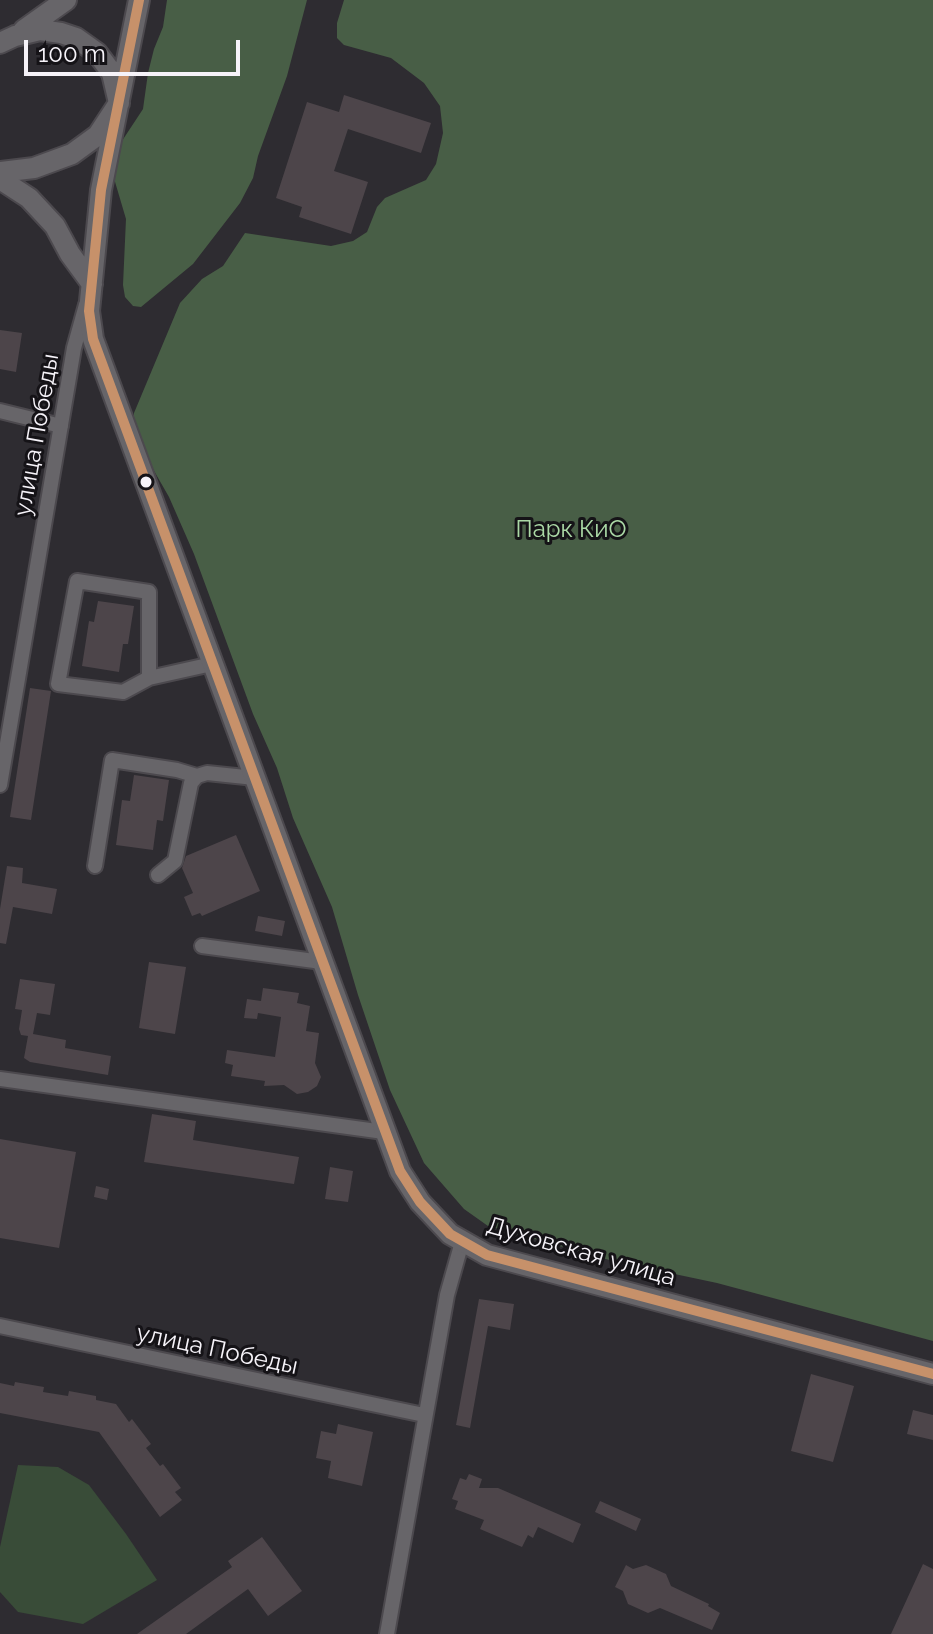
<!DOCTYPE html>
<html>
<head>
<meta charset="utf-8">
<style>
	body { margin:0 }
	#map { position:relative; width:933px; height:1634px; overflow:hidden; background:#2e2c31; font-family:Raleway,sans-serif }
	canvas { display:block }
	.scale { position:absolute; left:24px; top:40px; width:216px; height:36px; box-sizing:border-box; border:4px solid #f6f3f9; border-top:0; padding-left:10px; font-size:24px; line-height:28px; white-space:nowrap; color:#f6f3f9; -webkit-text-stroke:6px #151317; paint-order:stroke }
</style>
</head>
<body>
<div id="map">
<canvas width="933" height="1634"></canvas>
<div class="scale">100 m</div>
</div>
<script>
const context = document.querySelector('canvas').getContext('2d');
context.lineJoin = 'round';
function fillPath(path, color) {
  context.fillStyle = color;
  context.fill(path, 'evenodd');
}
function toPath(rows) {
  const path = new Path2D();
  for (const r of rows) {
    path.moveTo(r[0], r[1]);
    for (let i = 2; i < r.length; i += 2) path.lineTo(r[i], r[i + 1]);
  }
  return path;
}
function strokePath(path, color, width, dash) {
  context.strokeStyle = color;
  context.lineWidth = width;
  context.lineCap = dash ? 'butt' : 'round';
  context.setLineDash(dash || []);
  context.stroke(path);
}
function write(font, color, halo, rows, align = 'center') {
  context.font = font + ' Raleway,sans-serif';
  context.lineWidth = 6;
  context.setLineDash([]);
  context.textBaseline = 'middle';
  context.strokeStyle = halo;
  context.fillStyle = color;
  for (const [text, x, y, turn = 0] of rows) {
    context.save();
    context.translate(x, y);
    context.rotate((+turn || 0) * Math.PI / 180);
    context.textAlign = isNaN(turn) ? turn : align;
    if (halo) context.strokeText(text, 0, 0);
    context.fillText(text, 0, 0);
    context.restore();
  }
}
fillPath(toPath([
	[18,1465,58,1467,89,1485,126,1534,157,1580,83,1624,18,1612,0,1592,0,1547]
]), '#394c38');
fillPath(toPath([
	[167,0,307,0,287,76,258,156,253,178,240,203,193,264,141,307,133,306,125,297,123,285,126,219,113,175,116,150,143,109,148,73,154,49,163,27],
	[344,0,933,0,933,1341,717,1283,613,1261,488,1226,464,1209,424,1163,390,1090,358,995,332,907,293,818,277,768,253,714,194,554,169,497,134,436,134,413,180,303,202,279,223,266,245,233,331,246,353,241,367,232,377,207,385,198,426,180,436,164,443,133,440,106,424,83,391,58,344,45,337,38,337,23]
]), '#485e46');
fillPath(toPath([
	[344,95,431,123,421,153,348,129,334,171,368,182,351,234,299,217,302,207,276,198,307,102,339,112],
	[0,330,22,333,16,372,0,369],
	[98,601,134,606,128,644,123,644,119,672,82,666,89,621,94,622],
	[30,688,51,691,31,820,10,817],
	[134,775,169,780,163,821,157,820,153,850,116,845,122,800,130,801],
	[236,835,260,891,202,916,200,913,192,916,184,897,193,893,182,868,186,856],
	[7,866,23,868,22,883,57,889,52,914,13,907,6,944,0,943,0,909],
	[258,916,285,921,282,936,255,931],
	[149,962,186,967,175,1034,139,1028],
	[20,979,55,984,50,1015,37,1013,33,1034,66,1040,65,1048,111,1056,108,1075,30,1062,24,1058,28,1036,21,1035,19,1029,22,1010,15,1009],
	[263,988,299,993,297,1003,310,1006,306,1031,319,1033,315,1063,321,1077,317,1086,308,1092,297,1094,284,1085,264,1086,265,1081,231,1076,233,1065,225,1063,227,1050,275,1057,281,1017,258,1013,257,1019,244,1018,247,999,261,1001],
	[152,1114,196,1121,193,1140,299,1157,294,1184,144,1162],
	[0,1139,76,1152,59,1248,0,1238],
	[330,1167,353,1171,348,1202,325,1199],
	[96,1186,109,1189,107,1200,94,1197],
	[479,1299,514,1304,510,1330,488,1326,470,1428,456,1425],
	[811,1374,854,1386,833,1462,791,1451],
	[15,1382,44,1387,43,1392,68,1396,69,1391,96,1396,96,1400,116,1404,129,1422,132,1419,151,1444,146,1448,160,1466,163,1464,181,1488,175,1492,182,1500,160,1517,99,1432,0,1413,0,1383,14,1386],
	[913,1410,933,1415,933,1440,907,1434],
	[338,1424,373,1432,362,1486,328,1478,331,1461,316,1458,321,1431,336,1434],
	[469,1474,482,1479,479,1488,498,1488,581,1524,573,1543,538,1527,533,1538,528,1535,522,1547,480,1529,484,1520,455,1509,458,1501,452,1499,460,1478,466,1480],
	[600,1501,641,1519,636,1531,595,1512],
	[262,1537,302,1591,268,1616,248,1589,186,1634,137,1634,232,1567,228,1561],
	[923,1564,933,1569,933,1634,891,1634],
	[626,1565,633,1569,646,1565,666,1574,671,1586,709,1604,708,1606,720,1613,712,1630,660,1608,648,1613,628,1604,623,1591,615,1587]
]), '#4d454a');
const street = toPath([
	[0,411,61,426],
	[149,678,123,692,58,684,77,581,149,592,149,678,212,664],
	[0,785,74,348,86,305],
	[95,866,112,760,177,770,197,776],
	[158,875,175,861,191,783,197,776,207,773,255,778],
	[202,946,322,962],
	[0,1079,384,1132],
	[0,1326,424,1415],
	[387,1634,447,1295,462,1242]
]);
const secondary = toPath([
	[139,0,101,190,89,311,93,339,400,1171,420,1202,450,1234,487,1255,933,1374],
	[24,30,66,0],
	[0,43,15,36,40,30,61,33,76,38,97,53,112,73,119,103,98,135,72,154,34,168,0,172],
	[0,179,29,198,55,226,70,254,92,284]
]);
strokePath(street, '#4c494e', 18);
strokePath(secondary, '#4c494e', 24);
strokePath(street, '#676569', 14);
strokePath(secondary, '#676569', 20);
strokePath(toPath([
	[139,0,101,190,89,311,93,339,400,1171,420,1202,450,1234,487,1255,933,1374]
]), '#c7916a', 10);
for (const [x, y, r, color] of [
	[146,482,7,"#f6f3f9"]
]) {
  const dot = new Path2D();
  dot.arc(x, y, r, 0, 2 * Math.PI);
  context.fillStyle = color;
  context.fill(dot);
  strokePath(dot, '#151317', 3);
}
write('24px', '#f6f3f9', '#151317', [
	["улица Победы",37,435,-80],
	["Духовская улица",581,1252,16],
	["улица Победы",217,1350,12]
]);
write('24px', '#abd9a6', '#151317', [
	["Парк КиО",571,530]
]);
</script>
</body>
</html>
